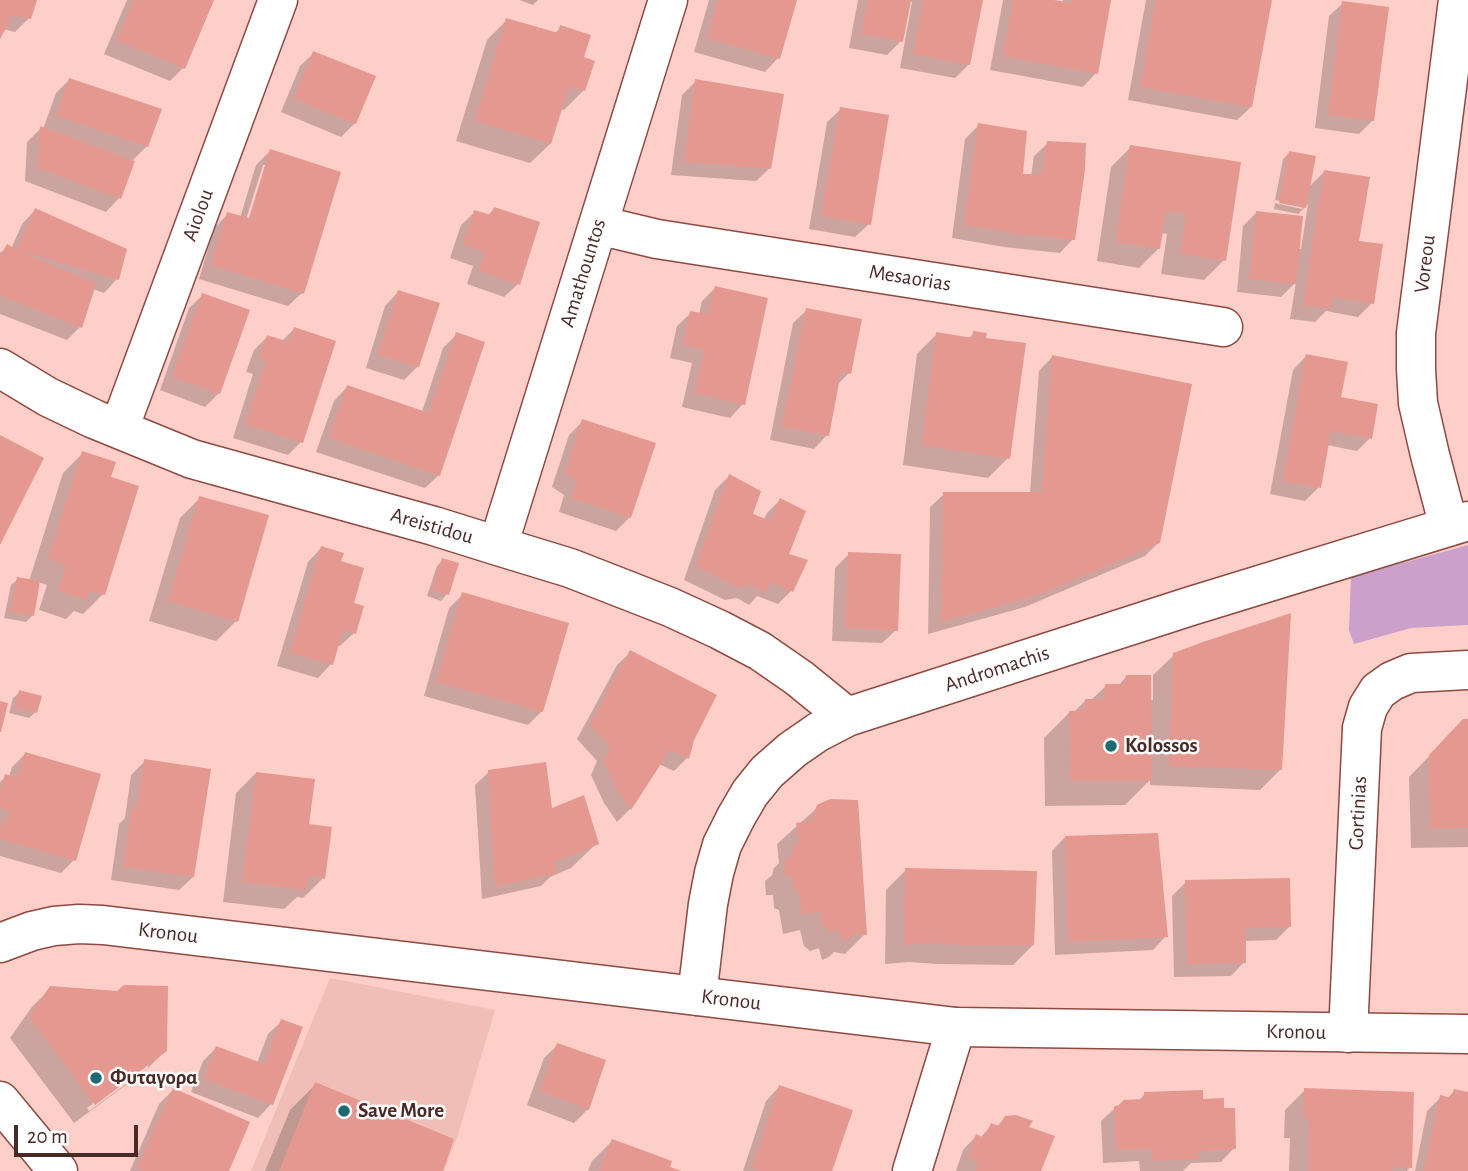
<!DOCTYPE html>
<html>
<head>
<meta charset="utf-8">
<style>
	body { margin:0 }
	#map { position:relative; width:1468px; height:1171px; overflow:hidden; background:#fecec8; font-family:"Alegreya Sans",sans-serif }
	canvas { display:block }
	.scale { position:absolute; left:14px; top:1125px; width:124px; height:32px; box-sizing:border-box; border:4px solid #492a27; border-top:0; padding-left:9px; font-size:21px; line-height:24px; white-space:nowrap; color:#492a27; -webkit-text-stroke:5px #fcfcfc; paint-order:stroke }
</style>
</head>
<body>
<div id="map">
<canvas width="1468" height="1171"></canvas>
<div class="scale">20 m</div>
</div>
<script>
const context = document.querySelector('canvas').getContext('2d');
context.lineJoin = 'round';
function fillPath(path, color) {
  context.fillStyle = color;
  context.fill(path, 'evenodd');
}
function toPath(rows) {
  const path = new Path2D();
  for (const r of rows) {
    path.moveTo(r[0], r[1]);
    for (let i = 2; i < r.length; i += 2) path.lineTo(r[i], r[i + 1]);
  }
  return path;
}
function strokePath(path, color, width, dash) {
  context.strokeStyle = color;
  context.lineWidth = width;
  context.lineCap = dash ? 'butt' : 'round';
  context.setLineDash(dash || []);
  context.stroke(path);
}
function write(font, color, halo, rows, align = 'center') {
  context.font = font + ' "Alegreya Sans",sans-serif';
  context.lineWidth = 5;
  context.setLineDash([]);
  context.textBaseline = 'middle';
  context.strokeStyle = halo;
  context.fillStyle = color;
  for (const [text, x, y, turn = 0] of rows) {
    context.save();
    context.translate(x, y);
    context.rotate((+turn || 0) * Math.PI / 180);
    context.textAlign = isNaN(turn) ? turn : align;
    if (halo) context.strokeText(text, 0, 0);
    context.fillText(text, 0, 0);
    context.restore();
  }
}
fillPath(toPath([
	[330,978,495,1010,457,1138,444,1171,251,1171]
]), '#f1beb7');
fillPath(toPath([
	[1468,545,1468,625,1411,628,1354,644,1349,630,1351,577]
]), '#cba0ca');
fillPath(toPath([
	[0,0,36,0,29,18,15,32,3,29,0,35],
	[127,0,212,0,183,68,170,81,104,54],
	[519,0,538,0,533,5],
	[709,0,795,0,778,58,765,72,694,52],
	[858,0,981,0,969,64,955,78,900,68,912,2,909,2,901,41,887,55,849,48],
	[1003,0,1052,0,1062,4,1063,0,1110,0,1096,73,1083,87,990,70],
	[1146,0,1270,0,1251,107,1237,120,1128,100],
	[1343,3,1373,120,1359,134,1315,128,1329,16],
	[507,20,554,34,561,27,582,58,584,90,564,110,560,109,550,144,530,163,456,141,487,40],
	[314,53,355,123,341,137,281,112,300,66],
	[69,80,147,146,131,162,119,198,106,212,25,181,27,142,41,128,43,129,56,93],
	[696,81,770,168,756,181,671,175,682,95],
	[841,109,869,224,855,237,809,229,827,122],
	[979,125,1021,176,1031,176,1034,156,1048,143,1073,239,1060,253,1004,247,952,238,965,139],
	[1131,147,1224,260,1204,280,1161,274,1167,234,1161,233,1159,248,1139,268,1097,261,1111,167],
	[270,151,302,293,288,306,199,279,214,228,228,214,240,218,256,165],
	[263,165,267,165,248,227,244,226],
	[1289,153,1308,188,1324,172,1357,242,1372,303,1358,317,1326,311,1315,322,1290,319,1296,282,1281,297,1237,292,1243,226,1256,213,1298,249,1301,249,1308,204,1298,214,1274,209,1275,203,1302,209,1302,205,1275,200,1283,159],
	[494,209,518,284,504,297,467,284,473,266,450,258,461,225,475,212,487,216],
	[35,210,117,279,104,293,92,289,80,327,67,340,0,314,0,253,7,247,11,249,22,224],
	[715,288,743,404,730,418,682,407,692,363,670,358,677,326,691,313,699,314,702,301],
	[398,292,418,366,404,380,366,368,385,306],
	[203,295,219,393,205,407,160,390,189,308],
	[807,310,849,373,837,385,827,435,814,449,770,440,793,323],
	[294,329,301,442,288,455,233,438,253,374,246,372,254,350,267,337,282,341],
	[974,333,1008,458,988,478,903,465,917,354,937,334,968,339],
	[457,334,439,475,425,488,316,452,334,401,347,387,422,412,443,348],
	[1306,356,1370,438,1357,451,1327,445,1319,487,1305,501,1270,494,1293,370],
	[1052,357,1159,542,1145,556,1025,607,928,634,930,507,944,494,1030,493,1039,371],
	[583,421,630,517,616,531,559,512,564,495,552,487,569,435],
	[83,453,109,478,103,594,83,614,74,611,66,619,39,610,47,585,38,582,32,616,26,622,4,618,11,585,18,579,29,581,63,473],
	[729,476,751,515,764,520,767,513,780,500,791,591,778,604,757,596,749,605,737,598,725,600,684,580,715,490],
	[200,498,236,621,216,641,149,621,180,518],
	[321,548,339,563,352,604,354,633,340,646,337,645,331,664,318,678,277,666,308,562],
	[849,554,896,630,882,643,832,641,835,568],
	[443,560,447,594,441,601,427,596,437,566],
	[463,594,542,711,528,725,424,696,449,608],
	[631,652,692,739,687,758,674,771,659,764,630,809,617,822,604,803,591,775,597,761,577,739,617,665],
	[1174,655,1280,770,1260,790,1150,785,1150,780,1125,805,1045,806,1044,738,1070,712,1074,712,1086,700,1091,700,1106,686,1118,686,1126,677,1150,700,1153,700,1153,675],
	[20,692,36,712,29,718,9,713,13,698],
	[1468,720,1468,847,1411,848,1409,777,1444,741],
	[25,754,74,860,61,873,0,856,0,782,6,776,9,777,12,767],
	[145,761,193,877,179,890,111,880,119,824,125,818,131,775],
	[489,772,551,810,597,843,571,868,550,877,541,886,482,899,475,785],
	[256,773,307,825,323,878,303,898,297,897,284,909,223,902,236,793],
	[818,807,865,934,845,954,834,952,829,957,822,960,819,948,810,951,804,946,800,930,783,934,779,910,774,908,773,895,766,895,765,881,772,875,774,868,779,863,777,844],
	[1065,837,1166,936,1153,950,1055,955,1052,851],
	[906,870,1033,945,1013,965,937,964,909,962,885,964,886,890],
	[1186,882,1290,926,1276,940,1244,941,1244,962,1231,976,1174,977,1172,896],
	[51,988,165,1051,145,1071,74,1123,10,1038,31,1008],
	[148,1063,148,1068,89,1111,87,1108],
	[282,1021,301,1028,271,1104,258,1118,191,1092,203,1061,216,1048,257,1063,268,1034],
	[558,1045,588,1109,574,1123,527,1105,544,1058],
	[315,1085,441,1171,265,1171,290,1110],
	[779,1087,831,1171,743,1171,766,1101],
	[173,1090,227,1171,130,1171,159,1104],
	[1305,1090,1410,1167,1407,1171,1289,1171,1290,1138,1284,1138,1285,1110],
	[1454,1091,1468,1094,1468,1171,1415,1171,1427,1111,1441,1097,1447,1099],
	[1145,1094,1202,1101,1223,1110,1234,1148,1221,1162,1191,1163,1183,1171,1140,1171,1139,1161,1103,1163,1101,1121,1123,1101,1138,1101],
	[1006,1117,1027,1128,1039,1171,956,1171,963,1150,976,1136,980,1138,992,1125,996,1127],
	[612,1141,668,1168,676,1171,588,1171,592,1161]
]), '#0003');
fillPath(toPath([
	[0,0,37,0,31,19,13,15,0,39],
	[134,0,214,0,185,69,117,40],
	[718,0,797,0,780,59,707,38],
	[868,0,911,0,903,42,861,34],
	[923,0,983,0,970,65,913,54],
	[1013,0,1054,0,1072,3,1073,0,1111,0,1098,74,1003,56],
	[1156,0,1272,0,1252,107,1140,87],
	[1342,1,1389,7,1374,121,1328,115],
	[506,18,558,33,560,25,591,35,584,57,595,61,585,91,569,87,551,144,475,121],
	[313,51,376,76,356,124,294,99],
	[69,78,162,109,148,147,56,116],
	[695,79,784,94,771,169,684,162],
	[840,107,889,115,871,225,821,216],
	[978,123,1027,131,1023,174,1042,174,1047,141,1086,143,1085,169,1075,240,1017,234,964,225],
	[40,126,135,161,121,199,38,168],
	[1130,145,1241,162,1226,261,1180,254,1186,214,1166,211,1160,249,1116,242],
	[270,149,341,172,304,294,211,265,227,212,249,218],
	[1289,151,1316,156,1306,208,1279,203],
	[1324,170,1370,177,1359,241,1383,244,1374,304,1332,297,1330,309,1303,305],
	[494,207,540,222,520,285,479,271,485,252,463,245,474,210,491,215],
	[35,208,127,249,119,280,17,250,96,284,82,328,0,295,0,257,7,244,17,250],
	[1256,211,1303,216,1296,284,1249,279],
	[715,286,768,298,745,405,695,393,704,350,683,345,690,311,708,314],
	[398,290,440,303,419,367,378,355],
	[202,293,250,310,220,394,172,377],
	[806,308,862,319,851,374,841,372,829,436,782,427],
	[294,327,336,341,303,443,245,424,266,361,259,358,267,335,289,342],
	[973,331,987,333,986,338,1026,343,1010,459,922,445,936,332,973,338],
	[456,332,485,342,440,476,329,438,347,385,429,413],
	[1306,354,1348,362,1341,397,1378,404,1372,439,1331,431,1321,488,1283,481],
	[1052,355,1192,384,1160,543,1040,594,941,622,943,492,1042,492],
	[582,419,656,443,631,518,571,498,577,481,565,473],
	[0,435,44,458,0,545],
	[82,451,116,462,111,477,139,486,105,595,90,591,87,600,58,591,66,565,48,559],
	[729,474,761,491,753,514,771,521,780,498,806,511,789,554,808,560,793,592,771,583,764,592,751,585,739,588,696,566],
	[199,496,269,515,238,622,168,601],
	[321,546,344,553,341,561,364,568,354,603,364,606,356,634,343,630,333,665,290,653],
	[848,552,901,554,898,631,845,628],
	[442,558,459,563,449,595,432,590],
	[17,577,40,581,34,616,10,612],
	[462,592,569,623,543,712,436,682],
	[1291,613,1282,770,1169,766,1173,653,1203,642],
	[630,650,717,695,694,740,689,759,670,750,631,810,617,789,604,761,610,747,590,725],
	[1126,675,1151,675,1152,781,1070,781,1069,711,1085,710,1085,699,1105,699,1105,684,1125,684],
	[19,690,42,696,37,713,15,707],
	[0,701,8,703,1,732,0,732],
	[1463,719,1468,719,1468,828,1430,829,1429,755],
	[25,752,101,774,76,861,0,839,1,823,6,824,10,811,0,808,0,792,5,774,17,778],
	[144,759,211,769,194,877,123,867,132,808,137,809],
	[546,762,552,808,584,795,599,844,554,862,557,873,495,887,488,770],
	[256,772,315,779,309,824,332,827,325,879,308,876,306,890,242,882],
	[830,799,858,800,867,935,854,933,851,937,842,941,838,929,831,932,823,926,820,911,802,915,799,891,793,888,793,876,785,876,785,860,791,856,793,846,799,843,796,823,810,821,817,805],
	[1158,833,1168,937,1068,942,1065,836],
	[905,868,1037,871,1034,945,958,945,930,943,904,945],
	[1290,878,1291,927,1246,928,1246,963,1187,964,1185,880],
	[124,985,168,986,167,1051,95,1105,29,1017,50,986,117,991],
	[281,1019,303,1027,273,1105,204,1079,216,1046,264,1064],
	[557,1043,606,1060,589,1110,540,1091],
	[315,1082,454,1139,443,1171,279,1171],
	[779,1085,853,1110,832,1171,761,1171,752,1168],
	[173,1088,250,1122,229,1171,144,1171,137,1168],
	[1304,1088,1414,1092,1412,1168,1392,1167,1392,1171,1308,1171,1309,1119,1303,1119],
	[1454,1089,1468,1092,1468,1171,1424,1171,1440,1095,1452,1098],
	[1203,1090,1203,1099,1224,1098,1224,1108,1235,1108,1236,1149,1198,1151,1198,1159,1153,1161,1152,1149,1116,1150,1114,1106,1123,1105,1123,1100,1144,1099,1144,1092],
	[1016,1115,1033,1121,1029,1127,1055,1136,1041,1171,975,1171,979,1162,968,1158,976,1134,984,1138,991,1123,999,1126,1005,1116],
	[612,1139,672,1161,670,1167,681,1171,600,1171]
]), '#e49890');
const minor = toPath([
	[598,225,657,239,1223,327],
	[0,368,48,397,94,419,192,459,434,526,498,546,570,568,670,607,720,630,760,651,799,678,847,717],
	[119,429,278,0],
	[1449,527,1430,455,1418,403,1416,369,1416,333,1458,0],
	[498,546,668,0],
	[697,996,708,904,714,873,722,845,736,817,750,793,767,772,792,750,818,732,847,717,1191,606,1468,521],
	[1348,1033,1362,728,1368,707,1378,691,1392,681,1411,673,1468,670],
	[912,1171,956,1027]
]);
const tertiary = toPath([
	[0,943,32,931,54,926,79,924,103,925,956,1027,1468,1034],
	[0,1101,58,1171]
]);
strokePath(minor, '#8d4a43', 41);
strokePath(tertiary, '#8d4a43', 41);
strokePath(minor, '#fff', 38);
strokePath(tertiary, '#fff', 38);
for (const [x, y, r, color] of [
	[1111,746,7,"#1e6972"],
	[96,1078,7,"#1e6972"],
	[344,1111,7,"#1e6972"]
]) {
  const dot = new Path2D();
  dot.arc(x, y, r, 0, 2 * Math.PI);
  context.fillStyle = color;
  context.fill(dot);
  strokePath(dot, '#fcfcfc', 2.5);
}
write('21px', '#492a27', '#fcfcfc', [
	["Aiolou",198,215,-70],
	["Voreou",1425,264,-83],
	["Amathountos",583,273,-73],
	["Mesaorias",910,278,9],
	["Areistidou",432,526,16],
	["Andromachis",997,669,-18],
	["Gortinias",1358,813,-87],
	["Kronou",168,933,7],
	["Kronou",731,1000,7],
	["Kronou",1296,1032,1]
]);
write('bold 21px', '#492a27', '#fcfcfc', [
	["Kolossos",1125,746],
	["Φυταγορα",110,1078],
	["Save More",358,1111]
], 'left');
</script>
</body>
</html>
